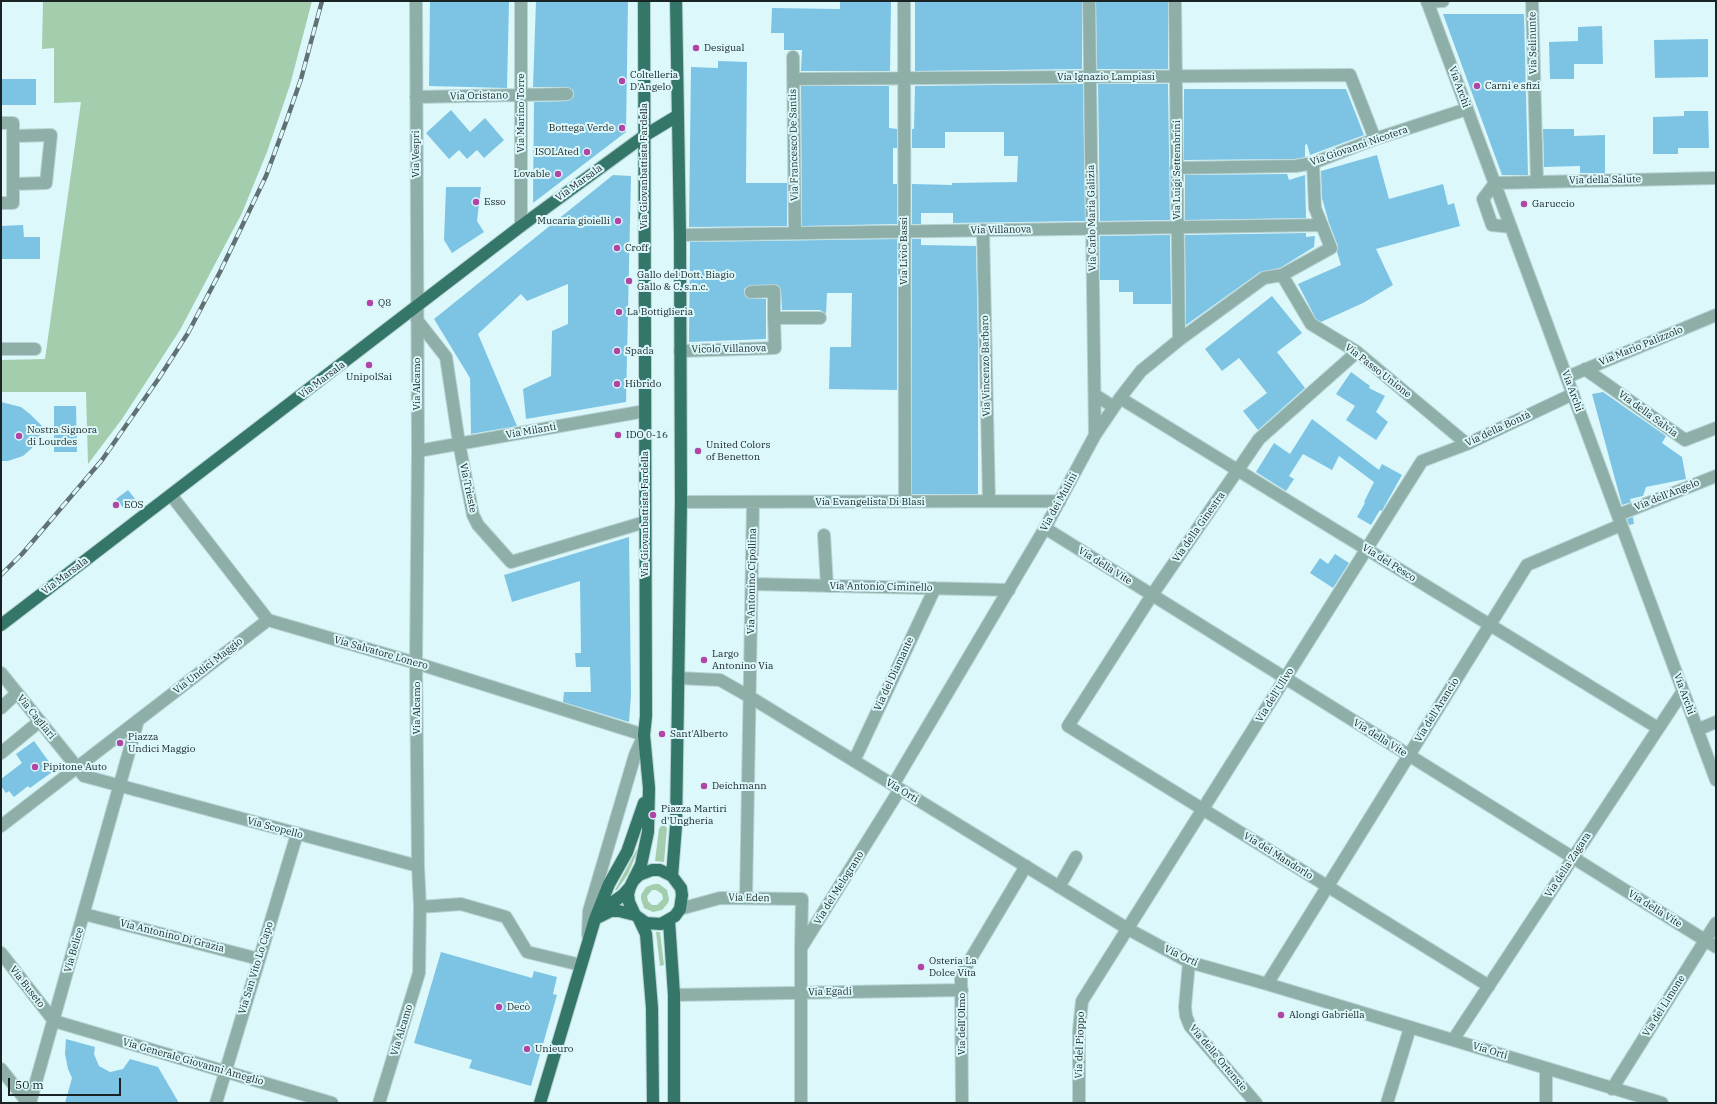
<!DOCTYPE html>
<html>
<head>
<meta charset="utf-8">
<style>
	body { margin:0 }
	#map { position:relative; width:1717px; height:1104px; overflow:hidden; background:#dcf8fb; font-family:"IBM Plex Serif",serif }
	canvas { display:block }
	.frame { position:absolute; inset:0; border:2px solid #1a2425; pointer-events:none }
	.scale { position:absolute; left:8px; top:1078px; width:113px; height:18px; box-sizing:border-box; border:2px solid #1a2425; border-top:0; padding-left:5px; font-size:12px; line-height:14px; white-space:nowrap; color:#1a2425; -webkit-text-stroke:3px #dcf8fb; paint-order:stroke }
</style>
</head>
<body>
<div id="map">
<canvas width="1717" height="1104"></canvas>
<div class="frame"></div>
<div class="scale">50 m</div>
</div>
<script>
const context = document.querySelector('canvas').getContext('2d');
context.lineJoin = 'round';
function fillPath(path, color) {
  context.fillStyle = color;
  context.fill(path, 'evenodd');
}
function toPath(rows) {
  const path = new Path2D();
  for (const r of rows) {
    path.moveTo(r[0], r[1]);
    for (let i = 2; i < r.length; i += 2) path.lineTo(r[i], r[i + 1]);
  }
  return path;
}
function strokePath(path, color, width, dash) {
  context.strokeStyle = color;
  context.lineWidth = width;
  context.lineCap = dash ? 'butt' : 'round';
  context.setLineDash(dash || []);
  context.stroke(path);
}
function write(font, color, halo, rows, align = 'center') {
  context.font = font + ' "IBM Plex Serif",serif';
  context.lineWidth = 4;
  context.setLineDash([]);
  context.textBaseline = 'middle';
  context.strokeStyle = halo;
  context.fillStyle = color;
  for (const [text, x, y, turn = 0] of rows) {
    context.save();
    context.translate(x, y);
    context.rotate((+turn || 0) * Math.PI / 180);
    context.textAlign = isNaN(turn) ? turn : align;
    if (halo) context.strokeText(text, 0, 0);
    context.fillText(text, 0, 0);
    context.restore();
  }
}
fillPath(toPath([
	[43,1,312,1,290,85,267,152,242,213,180,330,122,419,88,464,86,392,1,392,1,360,45,359,81,102,54,103,54,48,42,49],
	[661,826,665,826,667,828,664,862,655,861,659,829],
	[637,849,638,850,628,874,617,890,615,890],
	[654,884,659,884,667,890,669,899,668,903,662,910,653,912,644,908,641,899,641,895,646,887],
	[652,890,656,890,662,894,663,899,657,905,652,905,648,901,647,896],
	[656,932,660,932,664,965,660,966]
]), '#a3cdad');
fillPath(toPath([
	[430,1,509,1,507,88,429,86],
	[536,1,628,1,626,132,533,203,534,102,568,101,573,98,574,94,573,90,567,87,533,87],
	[840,1,891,1,890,71,801,71,802,50,784,50,784,33,771,33,772,8,840,9],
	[915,1,1082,1,1082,69,915,71],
	[1096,1,1168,1,1168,69,1097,69],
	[1443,14,1524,14,1528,175,1502,175],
	[1602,26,1603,64,1574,64,1574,79,1550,79,1549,42,1578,41,1578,27],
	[1708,39,1708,77,1655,78,1654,40],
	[718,61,747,62,746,183,787,183,787,226,689,227,691,67,718,68],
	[1,79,36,79,36,105,1,105],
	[1083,84,1085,221,953,223,953,213,921,213,921,224,912,224,912,184,952,185,952,183,1017,182,1018,156,1004,156,1004,132,945,132,945,148,912,148,912,129,914,129,915,86],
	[1098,84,1168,84,1170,220,1100,221],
	[801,86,889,86,889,128,897,129,897,148,893,148,893,184,897,184,897,224,802,226],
	[1184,89,1346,89,1364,135,1310,155,1307,144,1305,145,1305,157,1295,159,1184,160],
	[451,110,470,132,485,118,504,140,484,158,477,150,467,159,459,150,449,159,426,133],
	[1684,111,1708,111,1709,148,1678,148,1678,154,1653,154,1653,117,1684,116],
	[1543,129,1574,129,1574,136,1605,135,1605,173,1580,173,1580,166,1544,167],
	[1377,155,1389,199,1443,184,1448,205,1454,203,1460,226,1376,249,1393,285,1363,303,1321,322,1316,319,1298,284,1341,265,1337,252,1338,246,1329,223,1322,198,1321,171],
	[1287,174,1289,180,1305,175,1306,218,1185,220,1185,175],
	[613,175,631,176,626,402,526,419,523,389,551,376,552,331,568,324,568,284,527,301,521,294,478,334,517,426,471,434,470,378,434,319],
	[446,187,481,187,477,221,484,232,452,253,444,240],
	[23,225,24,237,40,237,40,259,1,259,1,226],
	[1306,233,1306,237,1315,236,1314,247,1280,268,1260,272,1186,325,1185,235],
	[1170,235,1171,304,1133,304,1133,292,1119,292,1119,280,1100,280,1100,236],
	[897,239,897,390,829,389,830,347,851,347,852,293,827,293,826,314,820,310,782,310,781,291,778,285,750,285,744,289,745,296,747,298,766,299,766,339,689,342,690,242],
	[912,239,921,239,921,245,976,246,978,345,978,494,912,494],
	[1272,296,1302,333,1277,352,1305,388,1258,430,1243,411,1267,393,1239,358,1222,371,1205,349],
	[1351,372,1370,386,1369,388,1385,396,1376,412,1388,422,1376,440,1346,420,1355,406,1336,394],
	[1603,392,1666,436,1662,443,1682,457,1686,479,1646,487,1643,496,1630,499,1631,502,1622,505,1592,394],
	[1,402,21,407,30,414,44,428,32,448,23,456,8,461,1,461],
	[54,406,76,406,77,452,54,452],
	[1312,419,1379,470,1382,464,1402,475,1384,507,1382,511,1380,510,1371,525,1357,517,1365,503,1364,502,1374,482,1339,456,1332,470,1303,454,1289,476,1294,479,1286,491,1256,472,1274,443,1290,454],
	[128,490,136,500,124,509,116,499],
	[1633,517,1634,524,1629,525,1627,519],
	[629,537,631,695,629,722,563,702,564,692,591,692,590,667,576,667,575,653,581,653,580,581,512,602,504,575],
	[1335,554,1349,563,1333,588,1310,573,1320,558,1328,564],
	[34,741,55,770,30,788,28,786,14,797,9,791,6,793,1,786,1,779,22,763,16,754],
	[441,952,532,978,534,971,557,977,553,994,557,995,531,1086,469,1068,472,1060,414,1043],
	[66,1039,95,1047,94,1054,99,1066,110,1072,123,1069,130,1059,158,1067,179,1103,65,1103,72,1078,68,1069,65,1054]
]), '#7dc4e4');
const minor = toPath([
	[521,1,521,226],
	[904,1,905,502],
	[1089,1,1095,435],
	[1175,1,1179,340],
	[1427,1,1716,780],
	[1532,1,1537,181],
	[1427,2,1443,1],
	[793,57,795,233],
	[793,79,1350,75,1375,139],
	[416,97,567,94],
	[1,123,13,123,13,203,1,203],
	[13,136,51,135,46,183,13,184],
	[1313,163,1315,208,1331,248,1282,275,1311,324,1357,352,1467,444],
	[1176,168,1296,166,1313,163,1375,139,1467,109],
	[1511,227,1492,225,1483,199,1495,183,1716,178],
	[983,230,989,501],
	[680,235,1322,225],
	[751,292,774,291,774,318],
	[417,320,446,357,459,443,473,515,478,525,511,562,645,522],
	[1,349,35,349],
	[680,351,775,348,774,318,820,318],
	[1357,352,1259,439,1152,595,1068,726,1489,986],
	[1585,369,1685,440,1716,428],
	[1567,377,1716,315],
	[1095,395,1114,407],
	[1120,398,1658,728],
	[418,451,645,411],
	[171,495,268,620,416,663,644,735,635,755,589,911,588,935],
	[681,502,1060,501],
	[1618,515,1716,476],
	[1045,528,1716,947],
	[824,535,827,586],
	[752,584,1009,590],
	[1,673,84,776,418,866],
	[678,678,720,680,750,697,1128,929,1189,962,1267,984,1662,1103],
	[1,708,17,693],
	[1697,730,1716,722],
	[1,753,40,721],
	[854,761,935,588],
	[893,785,1045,528,1095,435,1120,398,1141,371,1179,340,1264,278,1282,275],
	[1,826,268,620],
	[1059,887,1076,857],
	[746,898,753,503],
	[420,907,461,904,506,917,527,952,581,965],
	[680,909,720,898,802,899,801,947],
	[84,914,259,959],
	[1,953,54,1021,332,1103],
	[1189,962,1185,1007,1186,1016,1190,1026,1256,1103],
	[1267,984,1527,565,1621,525],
	[674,995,962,990],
	[1453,1040,1683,691],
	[1,1069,28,1103],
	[1546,1069,1546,1103],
	[1612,1089,1716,923],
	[30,1103,138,720],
	[216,1103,297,834],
	[379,1103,419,973,420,907,418,866,416,663,418,451,416,1],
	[801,1103,801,948,900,789],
	[962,1103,961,975,1026,866],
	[1079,1103,1079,1031,1082,1001,1422,461,1467,444,1573,394],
	[1387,1103,1410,1028]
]);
const major = toPath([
	[1,625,521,226,644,136,677,116],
	[672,876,676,826,681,502,680,235,676,1],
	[634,880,639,875,652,870,660,870,672,876,681,888,682,895,680,909,675,916,661,924,646,923,635,915,629,902,628,894,630,887,641,865,648,832,649,788,644,735,646,716,644,1],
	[599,912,623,895,630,887],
	[595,919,611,911,619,911,635,915],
	[639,919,646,934,652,1008,653,1103],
	[669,921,674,995,674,1103],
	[540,1103,595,919,609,884,627,852,644,803]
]);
strokePath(minor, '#b9d2d4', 14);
strokePath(major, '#b9d2d4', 14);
strokePath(minor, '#8eafa7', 12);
strokePath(major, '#347769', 12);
const rail = toPath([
	[1,575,22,554,102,460,159,378,188,333,220,272,266,176,286,122,301,79,322,1]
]);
strokePath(rail, '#617173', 4.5);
strokePath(rail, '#dcf8fb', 3, [9]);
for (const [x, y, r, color] of [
	[696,48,4,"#b045a6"],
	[622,81,4,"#b045a6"],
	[1477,86,4,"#b045a6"],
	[622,128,4,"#b045a6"],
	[587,152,4,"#b045a6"],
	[558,174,4,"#b045a6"],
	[476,202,4,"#b045a6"],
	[1524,204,4,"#b045a6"],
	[618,221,4,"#b045a6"],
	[617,248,4,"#b045a6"],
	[629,281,4,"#b045a6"],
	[370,303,4,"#b045a6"],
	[619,312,4,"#b045a6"],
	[617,351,4,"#b045a6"],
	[369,365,4,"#b045a6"],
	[617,384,4,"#b045a6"],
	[618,435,4,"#b045a6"],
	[19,436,4,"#b045a6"],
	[698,451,4,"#b045a6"],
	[116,505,4,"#b045a6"],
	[704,660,4,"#b045a6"],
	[662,734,4,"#b045a6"],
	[120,743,4,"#b045a6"],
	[35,767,4,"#b045a6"],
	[704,786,4,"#b045a6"],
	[653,815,4,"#b045a6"],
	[921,967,4,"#b045a6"],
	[499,1007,4,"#b045a6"],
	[1281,1015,4,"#b045a6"],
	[527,1049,4,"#b045a6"]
]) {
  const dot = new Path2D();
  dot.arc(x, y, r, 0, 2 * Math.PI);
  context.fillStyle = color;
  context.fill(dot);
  strokePath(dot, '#dcf8fb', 1.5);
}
write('10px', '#1a2425', '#dcf8fb', [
	["Via Selinunte",1533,43,-91],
	["Via Ignazio Lampiasi",1106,77],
	["Via Archi",1459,87,70],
	["Via Oristano",479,96,-1],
	["Via Marino Torre",521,113,-90],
	["Via Francesco De Santis",794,145,-91],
	["Via Giovanni Nicotera",1359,146,-19],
	["Via Vespri",416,154,-90],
	["Via Giovanbattista Fardella",644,166,-90],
	["Via Luigi Settembrini",1177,170,-90],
	["Via della Salute",1605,180,-1],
	["Via Marsala",579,183,-36],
	["Via Carlo Maria Galizia",1092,218,-91],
	["Via Villanova",1001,230,-1],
	["Via Livio Bassi",904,251,-90],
	["Via Mario Palizzolo",1641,346,-22],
	["Vicolo Villanova",729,349,-1],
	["Via Vincenzo Barbaro",986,366,-91],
	["Via Passo Unione",1378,371,38],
	["Via Marsala",322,380,-37],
	["Via Alcamo",417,384,-90],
	["Via Archi",1572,391,70],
	["Via della Salvia",1648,414,36],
	["Via della Bontà",1498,429,-25],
	["Via Milanti",531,431,-10],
	["Via Trieste",468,488,78],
	["Via dell'Angelo",1667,495,-22],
	["Via Evangelista Di Blasi",870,502],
	["Via dei Mulini",1059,502,-61],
	["Via Giovanbattista Fardella",645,514,-90],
	["Via della Ginestra",1199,527,-55],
	["Via del Pesco",1389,563,32],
	["Via della Vite",1105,566,32],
	["Via Marsala",65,576,-37],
	["Via Antonino Cipollina",752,581,-89],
	["Via Antonio Ciminello",881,587,1],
	["Via Salvatore Lonero",381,653,16],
	["Via Undici Maggio",208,666,-38],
	["Via del Diamante",894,674,-65],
	["Via Archi",1684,694,70],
	["Via dell'Ulivo",1275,695,-58],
	["Via Alcamo",417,708,-90],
	["Via dell'Arancio",1437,710,-58],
	["Via Cagliari",36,717,51],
	["Via della Vite",1380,738,32],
	["Via Orti",902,791,31],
	["Via Scopello",275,828,15],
	["Via del Mandorlo",1278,856,32],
	["Via della Zagara",1568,865,-57],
	["Via del Melograno",839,888,-58],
	["Via Eden",749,898,1],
	["Via della Vite",1655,909,32],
	["Via Antonino Di Grazia",172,936,14],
	["Via Belice",74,950,-74],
	["Via Orti",1181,956,25],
	["Via San Vito Lo Capo",256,968,-73],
	["Via Buseto",27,987,52],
	["Via Egadi",830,992,-1],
	["Via del Limone",1664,1006,-58],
	["Via dell'Olmo",962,1024,-90],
	["Via Alcamo",402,1030,-73],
	["Via del Pioppo",1080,1045,-88],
	["Via Orti",1490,1051,17],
	["Via delle Ortensie",1218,1058,50],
	["Via Generale Giovanni Ameglio",193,1062,16]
]);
write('10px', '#1a2425', '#dcf8fb', [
	["Desigual",704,48],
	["Coltelleria",630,75],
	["D'Angelo",630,87],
	["Carni e sfizi",1485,86],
	["Bottega Verde",614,128,"right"],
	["ISOLAted",579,152,"right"],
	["Lovable",550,174,"right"],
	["Esso",484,202],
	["Garuccio",1532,204],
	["Mucaria gioielli",610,221,"right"],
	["Croff",625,248],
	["Gallo del Dott. Biagio",637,275],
	["Gallo & C. s.n.c.",637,287],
	["Q8",378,303],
	["La Bottiglieria",627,312],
	["Spada",625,351],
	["UnipolSai",369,377,"center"],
	["Hibrido",625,384],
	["Nostra Signora",27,430],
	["di Lourdes",27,442],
	["IDO 0-16",626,435],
	["United Colors",706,445],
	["of Benetton",706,457],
	["EOS",124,505],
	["Largo",712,654],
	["Antonino Via",712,666],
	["Sant'Alberto",670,734],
	["Piazza",128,737],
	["Undici Maggio",128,749],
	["Pipitone Auto",43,767],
	["Deichmann",712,786],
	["Piazza Martiri",661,809],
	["d'Ungheria",661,821],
	["Osteria La",929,961],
	["Dolce Vita",929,973],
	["Decò",507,1007],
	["Alongi Gabriella",1289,1015],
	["Unieuro",535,1049]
], 'left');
</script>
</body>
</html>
